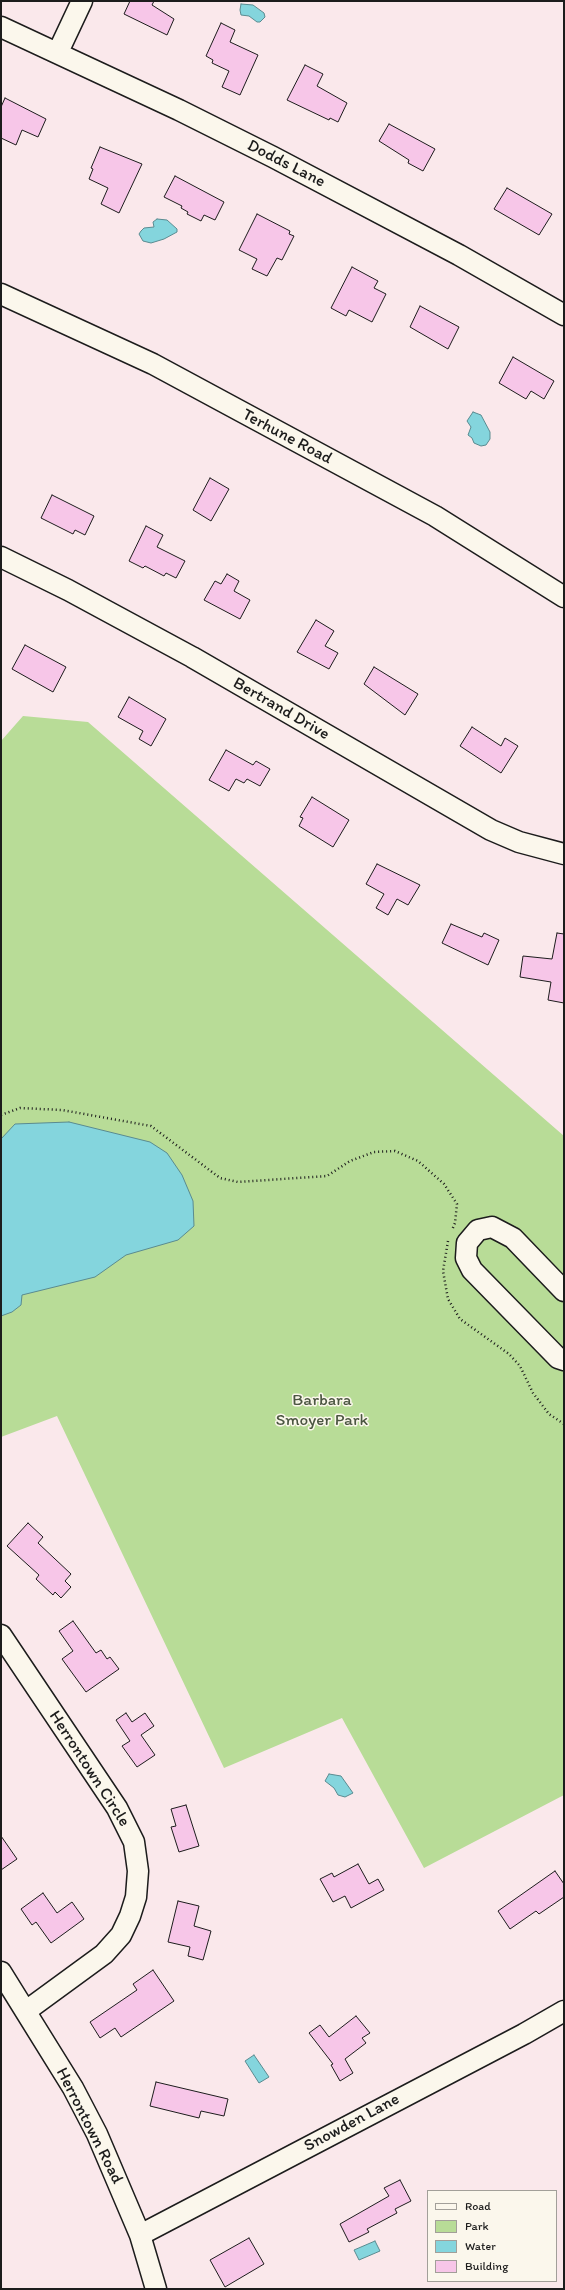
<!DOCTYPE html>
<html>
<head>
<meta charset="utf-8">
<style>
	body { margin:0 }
	#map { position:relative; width:565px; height:2290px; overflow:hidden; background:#fae8eb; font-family:Itim,sans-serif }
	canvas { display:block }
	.frame { position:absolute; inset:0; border:2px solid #1c1c1c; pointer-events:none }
	.legend { position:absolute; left:427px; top:2190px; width:130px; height:92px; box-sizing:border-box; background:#fbf7ec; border:1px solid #a29f99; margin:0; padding:5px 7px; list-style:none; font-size:12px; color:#1c1c1c }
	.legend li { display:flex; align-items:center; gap:8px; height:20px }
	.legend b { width:20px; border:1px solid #a29f99 }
</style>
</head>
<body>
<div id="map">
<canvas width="565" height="2290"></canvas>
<div class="frame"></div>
<ul class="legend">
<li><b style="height:5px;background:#fbf7ec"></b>Road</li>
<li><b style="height:11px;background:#b8dc97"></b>Park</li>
<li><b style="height:11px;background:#84d5dd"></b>Water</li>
<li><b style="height:11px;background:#f7c6e8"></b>Building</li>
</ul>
</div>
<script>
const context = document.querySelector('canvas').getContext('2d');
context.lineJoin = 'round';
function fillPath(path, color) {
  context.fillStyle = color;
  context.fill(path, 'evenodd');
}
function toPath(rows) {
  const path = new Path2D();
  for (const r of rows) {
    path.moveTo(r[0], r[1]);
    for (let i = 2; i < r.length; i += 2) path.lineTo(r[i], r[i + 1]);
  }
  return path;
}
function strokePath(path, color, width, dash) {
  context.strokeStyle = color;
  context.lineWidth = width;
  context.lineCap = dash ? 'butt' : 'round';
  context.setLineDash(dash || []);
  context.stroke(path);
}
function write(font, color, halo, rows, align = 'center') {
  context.font = font + ' Itim,sans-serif';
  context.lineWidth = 3;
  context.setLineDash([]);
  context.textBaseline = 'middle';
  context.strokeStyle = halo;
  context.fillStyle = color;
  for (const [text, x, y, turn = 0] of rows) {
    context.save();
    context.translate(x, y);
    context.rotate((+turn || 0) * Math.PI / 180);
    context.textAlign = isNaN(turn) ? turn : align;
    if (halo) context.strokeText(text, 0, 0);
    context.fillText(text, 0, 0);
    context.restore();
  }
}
fillPath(toPath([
	[23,716,88,722,564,1136,564,1795,424,1868,342,1718,224,1768,57,1416,1,1437,1,741]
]), '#b8dc97');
const water = toPath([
	[241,4,253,5,264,13,265,17,260,22,257,22,249,16,241,15,240,10,241,4],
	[157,219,167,220,177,229,177,232,164,239,151,243,143,241,139,234,141,231,144,228,154,227,153,222,157,219],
	[473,412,481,415,490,432,490,439,486,445,481,446,474,443,472,438,468,435,471,427,467,421,473,412],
	[69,1122,150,1142,167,1153,182,1175,193,1201,194,1226,178,1240,126,1255,95,1277,22,1295,21,1305,12,1312,1,1316,1,1139,15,1124,69,1122],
	[329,1774,341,1776,353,1793,345,1797,338,1795,334,1788,325,1781,329,1774],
	[254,2055,269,2077,259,2083,245,2061,254,2055],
	[375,2241,380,2251,359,2260,354,2250,375,2241]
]);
fillPath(water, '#84d5dd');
strokePath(water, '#5a8b90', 1);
const building = toPath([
	[130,1,154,1,152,5,174,19,167,35,124,14,130,1],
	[221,23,235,30,230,42,258,55,240,95,222,87,229,71,212,63,213,60,206,56,221,23],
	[305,65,323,74,317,86,347,103,338,122,330,118,329,120,287,100,305,65],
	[5,98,46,119,38,137,22,130,16,145,1,138,1,107,5,98],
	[389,124,435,149,423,171,408,163,409,160,379,141,389,124],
	[100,147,142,164,119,213,101,204,108,188,89,179,93,169,91,168,100,147],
	[175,176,224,202,215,220,204,215,201,221,187,214,188,212,181,208,182,206,164,197,175,176],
	[507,188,552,214,539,235,494,209,507,188],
	[257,214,290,231,289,234,294,236,282,260,277,258,267,276,252,269,257,259,239,250,257,214],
	[352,267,378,281,374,288,386,294,372,322,349,310,346,316,331,308,352,267],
	[420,306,459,327,448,349,410,327,420,306],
	[513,357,554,381,544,399,531,391,526,399,499,383,513,357],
	[210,478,229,489,211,521,193,510,210,478],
	[52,495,94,516,85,535,75,530,73,534,41,518,52,495],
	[146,526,163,535,157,547,185,561,176,578,166,573,164,576,145,566,143,568,129,561,146,526],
	[227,574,239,581,234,591,250,600,240,619,204,600,215,581,221,584,227,574],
	[316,620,334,631,325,646,338,653,329,669,297,652,316,620],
	[25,645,66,667,53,692,12,669,25,645],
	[374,667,418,694,405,715,364,684,374,667],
	[129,697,166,719,151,746,139,739,143,731,118,717,129,697],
	[472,727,501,746,505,738,518,746,501,773,460,746,472,727],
	[226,750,253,765,256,761,270,769,260,786,247,779,244,783,236,779,229,791,209,780,226,750],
	[312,797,349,820,333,847,299,826,303,818,300,817,312,797],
	[377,864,420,885,408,905,397,899,388,915,376,908,384,894,366,884,377,864],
	[451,924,482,937,484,933,499,940,488,965,442,943,451,924],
	[557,933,564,934,564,1003,548,1000,551,982,520,977,523,956,552,959,557,933],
	[28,1523,43,1537,38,1543,71,1574,65,1581,71,1587,61,1598,55,1592,53,1595,36,1579,39,1575,7,1546,28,1523],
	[73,1621,96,1653,101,1650,107,1659,110,1657,119,1669,86,1692,62,1659,73,1651,59,1631,73,1621],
	[126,1713,132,1722,145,1713,154,1726,141,1735,155,1755,137,1767,122,1746,130,1741,116,1720,126,1713],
	[186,1805,199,1846,179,1852,171,1827,176,1826,171,1809,186,1805],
	[1,1836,17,1859,1,1870,1,1836],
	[358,1864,369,1884,378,1879,384,1890,351,1908,345,1896,333,1902,320,1879,332,1873,334,1877,358,1864],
	[555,1871,564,1884,564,1897,539,1914,536,1911,510,1929,498,1911,555,1871],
	[43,1893,57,1913,72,1902,84,1919,51,1943,36,1922,32,1925,21,1909,43,1893],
	[178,1901,199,1906,194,1926,211,1931,203,1960,188,1956,190,1947,168,1942,178,1901],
	[153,1970,174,2001,121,2037,115,2028,100,2038,90,2022,137,1990,133,1984,153,1970],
	[356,2016,370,2033,362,2038,366,2043,345,2059,353,2073,340,2081,331,2065,333,2064,309,2033,320,2025,329,2037,356,2016],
	[156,2082,228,2099,224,2116,201,2111,199,2118,150,2106,156,2082],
	[400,2180,411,2201,395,2209,397,2213,367,2229,369,2232,349,2242,340,2224,389,2196,384,2188,400,2180],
	[249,2238,264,2264,225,2287,210,2260,249,2238]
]);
fillPath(building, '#f7c6e8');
strokePath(building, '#1c1c1c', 1);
const minor = toPath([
	[1,27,179,110,273,157,459,255,564,315],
	[58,52,82,1],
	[1,294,153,364,435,516,564,597],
	[1,557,68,590,192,657,491,830,519,842,564,854],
	[564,1291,513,1238,492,1227,478,1230,467,1243,466,1258,472,1270,558,1358,564,1360],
	[1,1635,117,1808,134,1842,138,1871,136,1897,130,1916,121,1935,104,1954,26,2011],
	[1,1972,73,2088,97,2134,140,2235,156,2289],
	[140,2235,524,2034,564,2011]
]);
strokePath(minor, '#1c1c1c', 23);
strokePath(toPath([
	[1,1115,20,1108,62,1110,151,1126,220,1178,238,1182,327,1176,350,1161,374,1152,395,1151,418,1161,444,1184,457,1204,455,1223,452,1230],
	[448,1241,443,1271,448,1299,460,1319,509,1354,520,1366,533,1393,549,1414,564,1424]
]), '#1c1c1c', 2.5, [1, 3]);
strokePath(minor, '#fbf7ec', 20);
write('17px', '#1c1c1c', '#fbf7ec', [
	["Dodds Lane",286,164,27],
	["Terhune Road",287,437,28],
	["Bertrand Drive",281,709,30],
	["Herrontown Circle",89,1769,57],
	["Snowden Lane",352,2123,-28],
	["Herrontown Road",89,2126,63]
]);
write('17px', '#4b5641', '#fbf7ec', [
	["Barbara",322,1401],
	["Smoyer Park",322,1421]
]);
</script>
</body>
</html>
